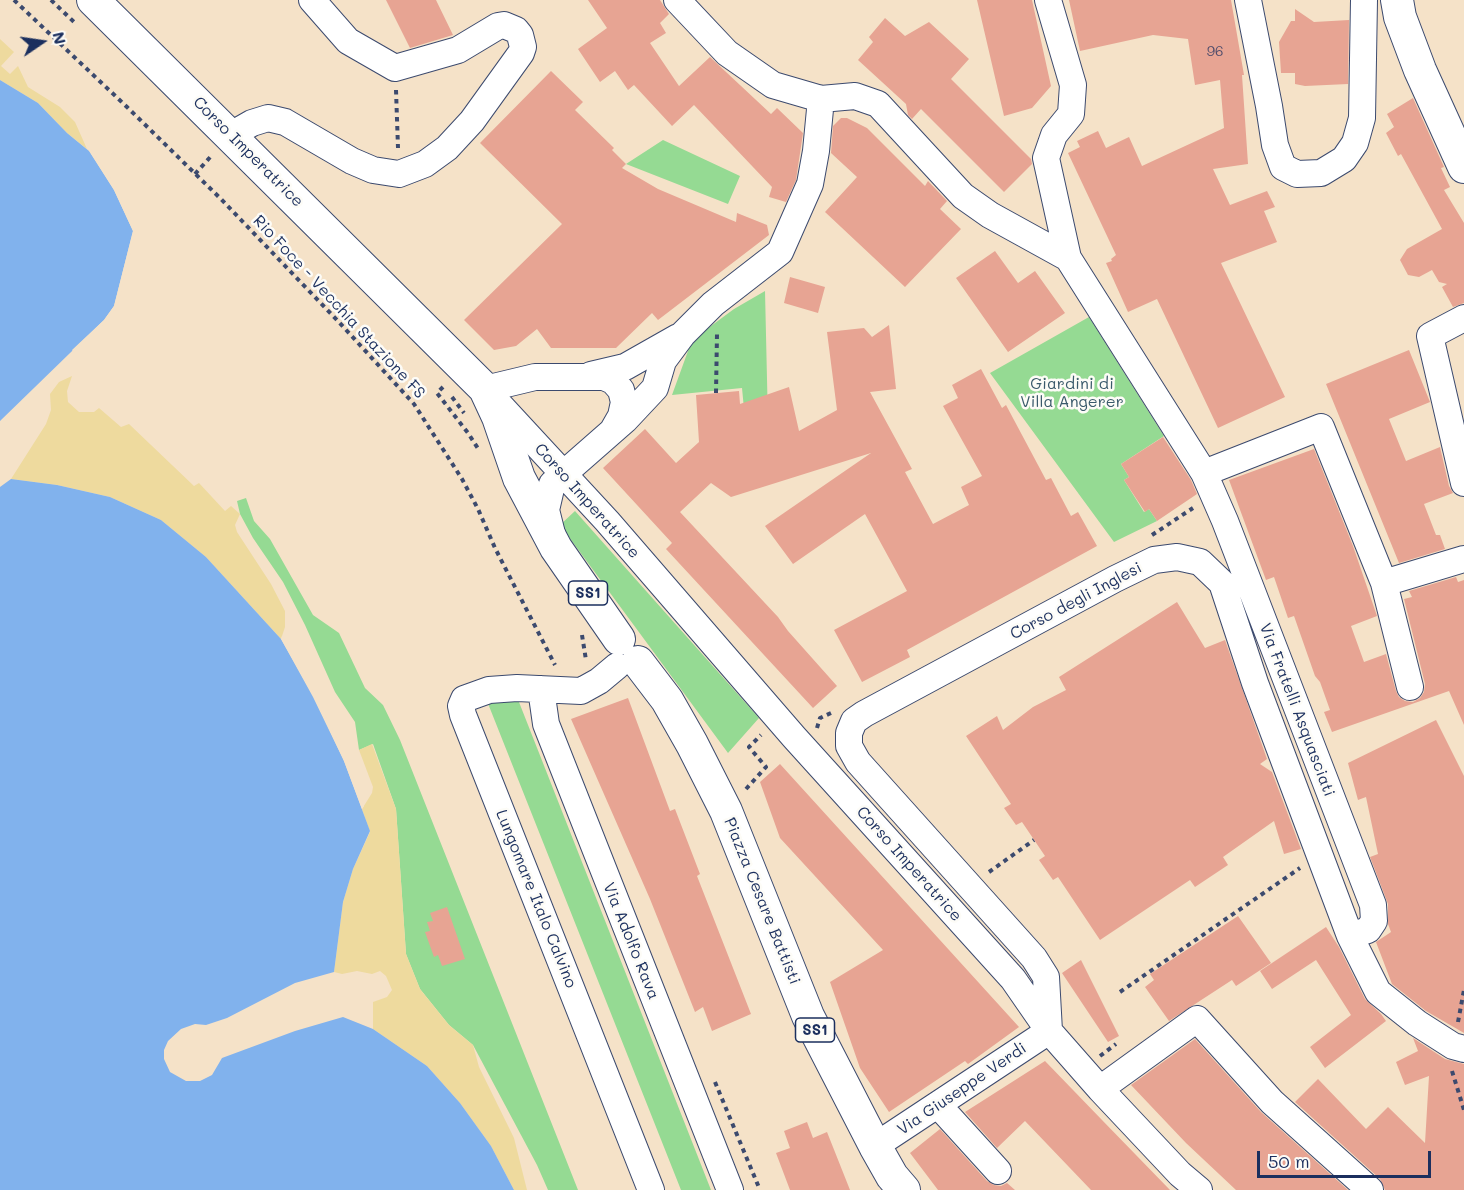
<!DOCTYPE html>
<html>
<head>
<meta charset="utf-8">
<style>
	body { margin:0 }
	#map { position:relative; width:1464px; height:1190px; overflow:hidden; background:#f5e2c8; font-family:Mali,sans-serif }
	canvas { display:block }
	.north { position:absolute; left:12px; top:12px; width:60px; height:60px; -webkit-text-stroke:4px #fdfcf7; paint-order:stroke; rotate:77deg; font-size:16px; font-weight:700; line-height:24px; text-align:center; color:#1b2f5e }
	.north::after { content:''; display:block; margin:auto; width:21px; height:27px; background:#1b2f5e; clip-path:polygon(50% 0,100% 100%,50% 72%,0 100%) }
	.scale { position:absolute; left:1257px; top:1151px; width:174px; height:27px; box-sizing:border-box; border:3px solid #1b2f5e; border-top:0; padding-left:8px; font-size:18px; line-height:21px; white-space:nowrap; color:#1b2f5e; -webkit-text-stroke:4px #fdfcf7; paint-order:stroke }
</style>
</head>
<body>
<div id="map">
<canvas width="1464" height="1190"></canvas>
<div class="north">N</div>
<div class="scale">50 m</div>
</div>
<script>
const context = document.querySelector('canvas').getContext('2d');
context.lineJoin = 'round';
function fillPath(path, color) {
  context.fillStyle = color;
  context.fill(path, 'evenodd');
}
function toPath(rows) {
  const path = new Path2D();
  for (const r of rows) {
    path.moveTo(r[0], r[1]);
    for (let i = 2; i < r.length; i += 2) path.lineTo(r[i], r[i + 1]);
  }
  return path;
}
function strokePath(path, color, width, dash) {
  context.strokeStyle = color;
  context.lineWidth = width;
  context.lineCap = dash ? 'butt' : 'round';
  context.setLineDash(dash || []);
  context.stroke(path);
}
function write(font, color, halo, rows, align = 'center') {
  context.font = font + ' Mali,sans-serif';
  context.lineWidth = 5;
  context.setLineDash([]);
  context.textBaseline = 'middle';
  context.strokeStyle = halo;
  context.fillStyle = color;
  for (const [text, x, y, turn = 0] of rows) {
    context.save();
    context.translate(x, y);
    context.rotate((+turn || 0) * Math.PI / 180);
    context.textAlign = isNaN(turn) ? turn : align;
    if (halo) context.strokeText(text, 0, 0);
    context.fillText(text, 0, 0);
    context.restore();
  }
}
fillPath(toPath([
	[663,140,740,176,728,204,626,164],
	[765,291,768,423,746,430,742,388,672,395,692,340,734,309],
	[1089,317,1164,436,1121,464,1129,477,1124,480,1144,512,1149,509,1157,521,1114,542,990,373],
	[246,498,254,521,270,539,313,615,339,633,365,688,383,705,400,740,578,1190,548,1190,537,1165,473,1045,449,1025,420,989,406,954,396,809,373,744,359,750,355,722,335,692,305,625,283,582,253,538,240,514,237,501],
	[575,511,759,718,728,753,560,525],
	[517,697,711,1190,681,1190,487,701]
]), '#95da93');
fillPath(toPath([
	[0,39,14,52,1,66,10,74,18,66,28,87,60,107,75,122,87,149,67,133,38,103,0,80],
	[72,376,67,391,68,402,79,412,94,412,99,408,121,427,129,424,194,486,199,483,225,511,231,506,240,514,235,525,237,532,271,584,285,611,285,627,281,639,206,557,161,520,110,497,57,485,11,479,46,424,51,410,50,394,59,382],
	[372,744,396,809,406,954,420,989,449,1025,473,1045,479,1067,514,1138,527,1190,514,1190,491,1146,460,1103,427,1066,373,1029,373,1002,387,997,392,990,386,976,380,971,372,974,357,971,342,974,334,972,343,902,353,869,370,832,362,809,372,793,373,787,359,750]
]), '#eeda9e');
fillPath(toPath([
	[0,80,38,103,67,133,89,151,114,190,133,231,114,306,104,320,0,421],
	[11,479,57,485,110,497,161,520,206,557,281,639,313,697,344,761,370,831,353,869,343,902,334,972,295,983,227,1018,206,1025,195,1024,181,1029,168,1041,164,1050,164,1059,170,1072,186,1081,200,1081,212,1075,222,1058,295,1031,343,1017,373,1029,427,1066,460,1103,491,1146,514,1190,0,1190,0,487]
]), '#81b2ed');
fillPath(toPath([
	[85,144,91,149,117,188,136,231,117,308,106,322,74,353,72,350,104,320,114,306,133,231,114,190],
	[282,636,316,695,347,760,364,806,362,809,344,761,314,697,281,639]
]), '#f5e2c8');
fillPath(toPath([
	[386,0,436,0,453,35,410,48],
	[588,0,660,0,669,14,660,23,666,33,650,43,679,86,710,57,771,114,777,108,803,133,796,180,786,202,769,197,772,187,694,105,672,126,634,85,628,90,615,71,600,82,578,49,607,28],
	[977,0,1032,0,1051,86,1032,108,1004,116],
	[1069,0,1231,0,1244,75,1242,75,1248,164,1213,169,1230,205,1267,191,1275,207,1264,211,1277,242,1221,263,1285,397,1218,428,1157,299,1128,312,1106,263,1112,261,1111,259,1116,255,1068,153,1080,147,1077,141,1098,131,1106,148,1129,137,1142,166,1224,128,1220,80,1195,85,1188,39,1153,35,1080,51],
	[1295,9,1314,22,1349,20,1348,84,1305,86,1295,84,1295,73,1281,73,1279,42,1291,21,1295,21],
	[885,18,905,36,929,22,969,59,951,79,1031,159,1032,164,1004,192,921,109,912,119,908,115,906,104,858,60,873,42,869,37],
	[551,71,583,102,575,110,614,148,612,150,626,164,622,168,658,189,736,222,737,213,767,225,769,235,658,320,652,313,616,348,551,348,537,329,516,346,494,350,464,320,562,224,480,143],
	[1413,98,1444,167,1441,168,1450,187,1444,190,1464,223,1464,303,1453,307,1442,287,1447,284,1439,282,1432,270,1419,277,1408,275,1400,260,1407,249,1442,229,1401,154,1398,156,1386,133,1394,127,1387,114],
	[841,118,847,118,867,128,925,186,928,181,947,201,940,209,961,229,905,287,825,212,857,177,831,153,833,126],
	[995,251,1018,283,1035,271,1065,313,1008,352,956,278],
	[790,277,825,287,818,313,784,303],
	[889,325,896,389,870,392,912,469,905,472,933,524,969,505,961,487,982,476,943,406,958,398,952,385,981,369,1002,408,1006,405,1046,480,1051,478,1071,516,1078,512,1097,546,907,650,910,657,862,682,834,630,907,591,865,514,793,564,765,526,871,453,731,497,711,483,680,512,778,617,788,631,837,686,813,708,666,549,672,543,603,468,645,429,676,463,699,442,696,395,739,391,740,404,789,387,799,431,837,410,827,332,864,328,872,337],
	[1409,350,1430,402,1389,419,1406,461,1440,447,1449,486,1453,493,1424,504,1436,535,1440,535,1445,549,1399,563,1326,384],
	[1163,437,1191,480,1197,494,1157,521,1149,509,1145,512,1124,480,1129,477,1121,464],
	[1314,449,1353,546,1377,616,1351,626,1364,662,1386,654,1396,691,1399,697,1405,701,1413,702,1420,698,1424,692,1425,684,1404,599,1412,597,1409,591,1456,577,1458,582,1464,580,1464,725,1449,691,1332,732,1324,712,1330,710,1320,682,1315,676,1294,616,1288,618,1274,577,1266,580,1229,480],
	[1177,602,1205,648,1225,640,1267,759,1260,764,1272,772,1301,849,1284,854,1274,821,1223,857,1228,865,1195,887,1190,880,1100,940,1058,877,1053,880,1039,860,1045,856,1022,822,1016,825,1004,808,1011,804,966,736,997,716,1003,730,1033,707,1066,690,1059,677],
	[628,698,670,811,675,809,700,874,697,876,751,1014,712,1031,703,1007,695,1012,650,899,571,719],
	[1436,720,1464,776,1464,1033,1426,1011,1392,984,1376,942,1391,932,1388,924,1388,904,1370,857,1378,854,1366,797,1358,800,1348,763],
	[780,764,1019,1027,968,1064,965,1061,889,1112,860,1068,830,982,883,950,780,838,760,782],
	[447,907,465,959,442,966,438,955,434,957,425,932,430,931,427,922,433,921,430,913],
	[1238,916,1271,963,1236,986,1232,980,1169,1021,1145,987,1154,980,1150,974],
	[1326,927,1339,947,1365,999,1381,1014,1386,1021,1325,1068,1310,1047,1351,1015,1316,960,1272,989,1260,971],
	[1081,960,1119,1036,1108,1042,1062,973],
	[1413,1038,1445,1059,1464,1064,1464,1190,1385,1190,1380,1179,1295,1102,1318,1079,1366,1129,1388,1107,1425,1143,1429,1076,1405,1085,1396,1062,1418,1051],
	[1195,1039,1261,1112,1348,1190,1236,1190,1186,1143,1131,1085],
	[1045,1061,1102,1120,1170,1190,1091,1190,1025,1121,997,1148,965,1112],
	[807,1122,813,1138,827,1132,850,1190,790,1190,776,1153,790,1148,784,1131],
	[940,1129,987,1181,994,1185,1001,1186,1007,1183,1015,1190,938,1190,910,1153]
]), '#e7a493');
const minor = toPath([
	[1048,0,1073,85,1071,114,1054,135,1046,158,1068,258,1204,473,1225,521,1373,905,1374,921,1368,930,1350,936],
	[1248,0,1269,106,1275,145,1283,167,1297,174,1321,173,1344,159,1355,143,1362,118,1364,0],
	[821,99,855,96,878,104,963,196,990,215,1068,258],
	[231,135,252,123,268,118,285,122,352,161,373,170,399,174,425,164,447,148,472,121,521,53,523,47,520,35,516,30,504,25,498,26,458,50,395,68,348,41,312,0],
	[1464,318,1430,336,1464,483],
	[591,375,625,367,678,337],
	[613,430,621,416,624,402,621,390,613,381,604,377,535,377,485,389,607,521,794,737,1013,979,1049,1031,1100,1089,1180,1174,1199,1190],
	[1204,473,1321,427,1384,583,1410,687],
	[552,534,546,510,552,484,625,420,655,388,663,361,683,334,713,304,780,252,810,184,816,151,821,99,773,85,727,53,677,0],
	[1384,583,1464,559],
	[617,666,599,681,581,691,517,688,489,690,464,699,461,706,463,715,651,1190],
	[541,689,546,724,730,1190],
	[1049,1031,1046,977,1034,958,858,762,849,746,849,733,854,721,864,714,1115,579,1154,560,1177,557,1200,562,1222,583,1255,683,1350,936,1378,992,1417,1023,1453,1046,1464,1049],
	[1100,1089,1197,1019,1272,1102,1370,1190],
	[938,1105,998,1171],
	[875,1146,1049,1031]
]);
const major = toPath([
	[93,0,485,389,498,417,519,478,556,548,619,639],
	[1397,0,1400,17,1420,70,1464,167],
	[638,662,667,700,692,744,726,811,808,1016,875,1146,892,1176,904,1190]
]);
strokePath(minor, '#3c4a6e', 28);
strokePath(major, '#3c4a6e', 34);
strokePath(toPath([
	[14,0,127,107,221,199,337,320,414,404,462,479,478,509,495,548,555,665],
	[51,0,74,22],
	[396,90,398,148],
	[195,174,213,154],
	[443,387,437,393,468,433,479,450],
	[716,393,717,334],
	[452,397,464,413],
	[1152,535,1193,508],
	[582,635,586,660],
	[817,728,820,718,831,713],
	[746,789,766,767,749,747,761,735],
	[989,872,1034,840],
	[1120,992,1300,868],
	[1458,1022,1464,990],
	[1100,1056,1116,1044],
	[1452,1071,1464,1110],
	[715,1082,760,1190]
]), '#3c4a6e', 4, [4.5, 4.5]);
strokePath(minor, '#fff', 26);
strokePath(major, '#fff', 32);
write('14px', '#4e4c6b', null, [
	["96",1215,52]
]);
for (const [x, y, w] of [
	[588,593,39],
	[815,1030,39]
]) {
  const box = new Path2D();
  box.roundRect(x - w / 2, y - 12, w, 24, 4.5);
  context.fillStyle = '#fdfcf7';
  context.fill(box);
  strokePath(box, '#1b2f5e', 1.5);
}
write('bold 15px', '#1b2f5e', null, [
	["SS1",588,593],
	["SS1",815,1030]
]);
write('16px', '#1b2f5e', '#fdfcf7', [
	["Corso Imperatrice",248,152,45],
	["Rio Foce - Vecchia Stazione FS",339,307,47],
	["Corso Imperatrice",587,501,48],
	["Corso degli Inglesi",1076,601,-28],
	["Via Fratelli Asquasciati",1297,710,69],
	["Corso Imperatrice",909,864,48],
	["Lungomare Italo Calvino",536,899,68],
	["Piazza Cesare Battisti",762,901,68],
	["Via Adolfo Rava",631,941,68],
	["Via Giuseppe Verdi",962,1089,-34]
]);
write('16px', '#3a5a6b', '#fdfcf7', [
	["Giardini di",1072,384],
	["Villa Angerer",1072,402]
]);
</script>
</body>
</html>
